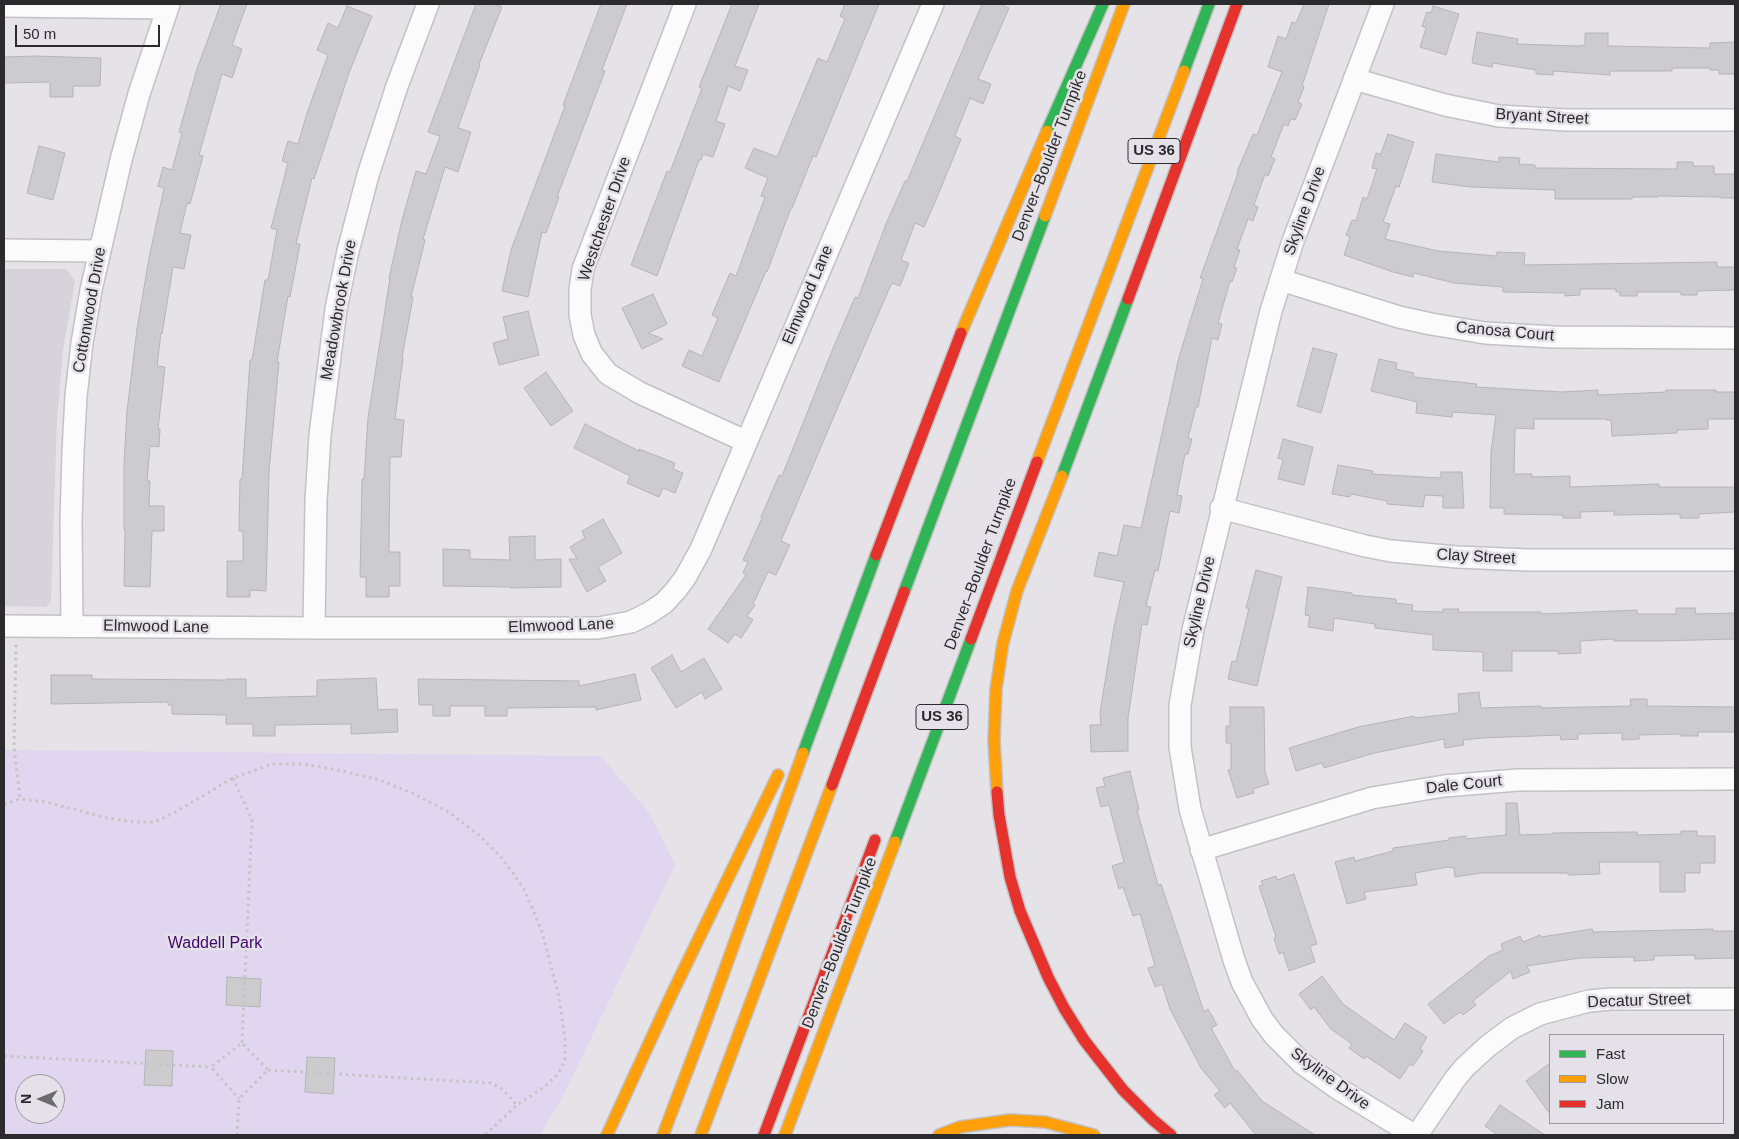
<!DOCTYPE html>
<html>
<head>
<meta charset="utf-8">
<style>
	body { margin:0 }
	#map { position:relative; width:1739px; height:1139px; overflow:hidden; background:#e5e3e7; font-family:Arial,sans-serif }
	canvas { display:block }
	.frame { position:absolute; inset:0; border:5px solid #2b2a2c; pointer-events:none }
	.legend { position:absolute; left:1549px; top:1034px; width:175px; height:90px; box-sizing:border-box; background:#e4e2e8; border:1px solid #9a989d; margin:0; padding:6px 9px; list-style:none; font-size:15px; color:#2b2a2c }
	.legend li { display:flex; align-items:center; gap:10px; height:25px }
	.legend b { width:25px; border:1px solid #9a989d }
	.north { position:absolute; left:15px; top:1074px; width:50px; height:50px; box-sizing:border-box; background:#e4e2e8; border:1px solid #9a989d; border-radius:50%; rotate:270deg; font-size:14px; font-weight:700; line-height:20px; text-align:center; color:#2b2a2c }
	.north::after { content:''; display:block; margin:auto; width:18px; height:22px; background:#6c6b6d; clip-path:polygon(50% 0,100% 100%,50% 72%,0 100%) }
	.scale { position:absolute; left:15px; top:25px; width:145px; height:22px; box-sizing:border-box; border:2px solid #2b2a2c; border-top:0; padding-left:6px; font-size:15px; line-height:18px; white-space:nowrap; color:#2b2a2c; -webkit-text-stroke:4px #e4e2e8; paint-order:stroke }
</style>
</head>
<body>
<div id="map">
<canvas width="1739" height="1139"></canvas>
<div class="frame"></div>
<ul class="legend">
<li><b style="height:6px;background:#30b455"></b>Fast</li>
<li><b style="height:6px;background:#ff9f0a"></b>Slow</li>
<li><b style="height:6px;background:#e5322d"></b>Jam</li>
</ul>
<div class="north">N</div>
<div class="scale">50 m</div>
</div>
<script>
const context = document.querySelector('canvas').getContext('2d');
context.lineJoin = 'round';
function fillPath(path, color) {
  context.fillStyle = color;
  context.fill(path, 'evenodd');
}
function toPath(rows) {
  const path = new Path2D();
  for (const r of rows) {
    path.moveTo(r[0], r[1]);
    for (let i = 2; i < r.length; i += 2) path.lineTo(r[i], r[i + 1]);
  }
  return path;
}
function strokePath(path, color, width, dash) {
  context.strokeStyle = color;
  context.lineWidth = width;
  context.lineCap = dash ? 'butt' : 'round';
  context.setLineDash(dash || []);
  context.stroke(path);
}
function write(font, color, halo, rows, align = 'center') {
  context.font = font + ' Arial,sans-serif';
  context.lineWidth = 5;
  context.setLineDash([]);
  context.textBaseline = 'middle';
  context.strokeStyle = halo;
  context.fillStyle = color;
  for (const [text, x, y, turn = 0] of rows) {
    context.save();
    context.translate(x, y);
    context.rotate((+turn || 0) * Math.PI / 180);
    context.textAlign = isNaN(turn) ? turn : align;
    if (halo) context.strokeText(text, 0, 0);
    context.fillText(text, 0, 0);
    context.restore();
  }
}
fillPath(toPath([
	[4,269,66,269,75,281,63,351,57,418,51,601,46,607,4,606]
]), '#d6d3db');
fillPath(toPath([
	[4,750,601,756,650,814,675,865,560,1102,540,1135,4,1135],
	[25,1084,55,1084,55,1114,25,1114]
]), '#e0d6ef');
const building = toPath([
	[221,4,247,4,232,45,242,49,232,78,222,74,199,155,203,156,190,204,187,203,180,233,191,235,184,269,173,267,162,334,161,333,157,366,165,367,158,429,160,429,159,447,150,446,147,481,150,481,149,506,164,506,164,531,152,531,150,587,124,586,125,530,124,530,124,464,127,411,137,329,149,258,164,188,158,186,163,167,172,170,182,133,179,132,197,69,221,4],
	[476,4,493,4,502,7,479,64,480,65,458,128,471,132,458,172,445,167,423,239,425,240,411,297,413,297,402,358,403,358,395,419,404,420,401,457,390,457,389,552,400,552,400,586,389,586,389,597,366,597,366,577,360,577,362,479,364,479,368,418,390,278,389,278,402,220,416,171,426,174,440,136,428,132,476,4],
	[601,4,627,4,602,70,605,71,557,197,559,197,546,233,542,232,528,297,502,291,511,250,565,106,563,105,601,4],
	[732,4,759,4,735,66,748,70,740,91,728,86,716,121,725,124,713,157,703,154,701,160,699,160,657,276,631,265,667,171,670,172,702,88,699,87,732,4],
	[845,4,879,4,816,157,813,156,792,208,791,208,767,272,766,271,719,382,682,366,689,350,702,356,718,318,712,315,730,273,736,276,765,197,761,196,768,178,745,168,754,148,777,157,818,58,827,62,845,19,840,16,845,4],
	[982,4,1000,4,1009,8,978,79,991,84,983,104,970,98,955,136,961,139,938,195,924,227,915,223,901,260,909,263,900,286,892,283,890,287,840,402,781,541,790,545,776,575,768,572,753,604,755,605,747,616,753,620,741,638,735,634,728,643,708,629,746,575,743,573,748,562,743,560,762,518,761,517,779,475,782,476,829,358,855,297,858,298,886,224,905,181,907,181,982,4],
	[1304,4,1329,4,1302,86,1304,87,1298,102,1302,104,1295,120,1291,119,1288,126,1284,124,1271,157,1275,159,1268,176,1265,174,1254,205,1258,207,1253,221,1248,219,1237,249,1240,250,1234,267,1237,268,1232,282,1230,281,1218,323,1222,324,1218,340,1212,338,1198,407,1196,407,1188,438,1192,439,1188,454,1185,454,1177,495,1182,496,1179,513,1170,511,1158,571,1155,570,1146,606,1151,607,1147,625,1142,624,1128,718,1128,751,1091,752,1090,725,1101,725,1100,712,1114,627,1124,582,1094,576,1099,552,1117,556,1124,525,1141,528,1179,357,1203,279,1200,278,1238,173,1237,172,1253,134,1257,135,1282,72,1268,67,1278,36,1286,39,1292,22,1296,23,1304,4],
	[347,6,372,16,349,73,314,179,312,178,296,244,300,244,290,297,288,296,277,362,279,362,269,472,266,591,250,590,250,597,227,597,227,561,243,561,243,531,239,531,240,479,242,479,250,360,252,360,265,280,268,280,277,230,271,228,288,163,282,161,288,141,298,144,307,113,328,55,317,50,328,23,338,28,347,6],
	[1433,6,1459,14,1446,55,1420,47,1426,28,1422,26,1427,12,1431,13,1433,6],
	[1477,32,1518,39,1517,44,1579,46,1585,45,1585,33,1608,33,1608,46,1710,48,1710,43,1735,42,1735,70,1734,74,1719,74,1719,70,1710,70,1710,68,1672,68,1672,71,1610,71,1610,75,1553,71,1553,75,1536,74,1536,70,1493,63,1492,67,1472,63,1477,32],
	[35,56,101,58,100,86,73,86,73,97,50,97,50,82,4,83,4,57,35,56],
	[1388,134,1414,142,1399,187,1396,186,1383,222,1390,224,1385,239,1438,251,1496,256,1497,252,1525,253,1524,265,1717,262,1717,267,1735,267,1735,290,1697,291,1697,295,1681,295,1681,292,1637,292,1637,296,1620,296,1620,292,1616,292,1616,289,1580,289,1580,295,1565,296,1565,293,1503,292,1503,287,1454,283,1414,273,1413,277,1393,272,1344,255,1350,237,1346,235,1352,220,1356,221,1363,197,1367,199,1377,169,1372,168,1376,153,1381,154,1388,134],
	[39,146,65,153,53,200,27,193,39,146],
	[1436,154,1499,162,1499,157,1520,158,1519,164,1535,165,1535,168,1677,169,1677,162,1693,162,1693,166,1714,166,1714,174,1735,174,1735,198,1721,198,1721,197,1658,196,1658,197,1632,197,1632,199,1555,199,1555,190,1470,187,1432,182,1436,154],
	[653,294,667,324,648,333,663,339,642,349,622,308,653,294],
	[528,311,539,355,499,365,493,343,508,339,503,317,528,311],
	[1313,348,1337,354,1321,413,1297,406,1313,348],
	[1379,359,1397,363,1396,369,1414,373,1413,377,1477,384,1476,387,1562,392,1598,390,1598,395,1666,392,1666,390,1716,390,1716,392,1735,392,1735,419,1708,419,1708,429,1677,430,1677,433,1612,436,1611,420,1606,420,1606,419,1534,419,1534,429,1515,428,1514,474,1532,474,1532,477,1570,476,1570,487,1659,484,1659,487,1735,487,1735,512,1699,514,1699,518,1680,518,1680,514,1614,515,1614,511,1580,512,1581,518,1563,518,1563,515,1504,514,1504,508,1490,508,1491,452,1496,415,1453,412,1452,417,1416,413,1417,402,1371,391,1379,359],
	[546,372,573,411,551,426,524,388,546,372],
	[585,424,639,451,639,449,675,463,673,469,683,473,675,493,663,488,659,497,627,483,630,476,574,448,585,424],
	[1283,439,1313,447,1304,485,1278,479,1283,460,1278,458,1283,439],
	[1338,465,1373,471,1372,474,1441,478,1441,472,1462,472,1464,508,1443,508,1443,496,1425,495,1423,507,1387,504,1387,501,1351,494,1350,497,1332,494,1338,465],
	[603,519,622,553,598,567,606,581,587,592,569,559,577,559,570,547,585,538,582,531,603,519],
	[535,536,535,560,561,559,561,587,510,588,510,587,443,586,443,549,470,550,470,559,510,560,509,537,535,536],
	[1256,570,1282,577,1257,686,1228,679,1232,661,1236,662,1249,608,1246,608,1256,570],
	[1308,587,1352,593,1352,595,1396,599,1396,603,1413,605,1412,611,1443,612,1443,609,1459,609,1458,612,1541,612,1541,614,1637,610,1637,614,1676,614,1676,608,1695,608,1696,614,1735,613,1735,639,1658,641,1614,641,1614,639,1580,641,1581,653,1558,654,1558,651,1512,651,1512,671,1483,671,1483,652,1433,650,1433,635,1375,628,1375,624,1334,618,1333,631,1308,627,1310,616,1305,615,1308,587],
	[672,655,681,672,704,658,722,689,705,699,702,692,676,708,651,668,672,655],
	[635,674,641,700,596,710,596,707,507,708,507,716,485,716,485,706,450,706,450,716,433,716,433,705,419,705,418,679,579,681,579,686,635,674],
	[51,675,92,675,92,679,226,680,226,679,246,679,246,698,317,696,317,680,376,678,378,710,397,709,398,732,351,734,351,724,275,725,275,736,253,736,253,724,226,724,226,715,172,714,172,705,168,705,168,702,51,704,51,675],
	[1479,692,1481,708,1541,706,1541,708,1631,706,1630,699,1647,699,1647,706,1735,707,1735,732,1698,732,1698,736,1681,736,1681,734,1639,735,1639,739,1622,740,1622,733,1578,734,1578,739,1561,740,1560,735,1483,738,1463,740,1464,745,1445,748,1444,739,1374,753,1324,768,1322,763,1296,771,1289,748,1358,727,1414,716,1415,718,1459,713,1458,694,1479,692],
	[1230,707,1264,707,1265,772,1269,784,1253,789,1254,793,1237,798,1228,770,1231,769,1231,743,1226,743,1226,726,1230,726,1230,707],
	[1130,771,1139,810,1137,810,1158,885,1161,884,1204,1012,1208,1009,1217,1025,1211,1028,1235,1071,1237,1070,1262,1101,1315,1135,1256,1135,1230,1103,1225,1108,1214,1095,1220,1091,1201,1068,1170,1009,1162,984,1155,987,1148,968,1155,966,1140,914,1133,916,1123,887,1119,889,1112,866,1124,862,1109,805,1101,807,1096,788,1105,786,1103,778,1130,771],
	[1506,803,1517,803,1520,835,1552,834,1552,833,1637,832,1637,835,1681,834,1681,831,1697,831,1697,836,1715,836,1715,863,1700,863,1700,873,1685,873,1685,892,1660,892,1660,862,1599,862,1600,874,1568,875,1568,873,1481,873,1455,877,1454,868,1448,867,1415,873,1417,885,1364,892,1366,899,1347,904,1335,862,1354,857,1355,861,1393,851,1393,848,1449,840,1449,838,1466,836,1466,839,1506,835,1506,803],
	[1294,874,1317,944,1310,946,1315,962,1289,971,1283,952,1279,954,1274,938,1276,937,1259,886,1263,885,1261,881,1276,876,1277,880,1294,874],
	[1592,929,1593,932,1713,929,1713,931,1735,931,1735,958,1695,959,1695,955,1654,956,1654,960,1634,961,1634,957,1580,958,1527,966,1530,972,1513,979,1511,971,1473,1001,1476,1005,1463,1015,1460,1012,1444,1024,1428,1004,1489,956,1503,950,1501,944,1520,936,1523,942,1540,935,1541,937,1592,929],
	[1322,976,1343,1004,1394,1040,1405,1023,1427,1037,1420,1049,1423,1051,1413,1066,1410,1064,1400,1079,1366,1056,1364,1059,1349,1048,1352,1044,1331,1029,1314,1007,1311,1010,1299,994,1322,976],
	[227,977,261,979,260,1007,226,1005,227,977],
	[146,1050,173,1051,172,1086,144,1085,146,1050],
	[307,1057,335,1058,333,1094,305,1092,307,1057],
	[1550,1063,1550,1114,1526,1081,1550,1063],
	[1500,1105,1545,1135,1498,1135,1485,1126,1500,1105]
]);
fillPath(building, '#cccbcd');
strokePath(building, '#b5b4b7', 1);
const street = toPath([
	[685,4,583,269,580,290,580,315,584,335,592,354,608,374,640,393,745,441],
	[1383,4,1293,241,1271,311,1193,630,1180,705,1180,747,1190,809,1234,960,1242,982,1262,1019,1274,1035,1303,1064,1337,1088,1414,1135],
	[4,6,167,8],
	[1354,79,1445,105,1499,116,1567,120,1735,120],
	[4,250,99,251],
	[1281,280,1399,317,1431,324,1485,333,1554,337,1735,338],
	[1221,508,1365,546,1391,551,1457,557,1528,560,1735,560],
	[4,626,314,628,598,628,631,622,649,613,664,603,676,590,685,578,701,549,933,4],
	[72,626,71,521,73,452,76,396,82,343,91,290,121,160,139,94,169,4],
	[314,628,316,501,320,435,336,309,348,251,368,175,397,86,428,4],
	[1201,850,1372,798,1444,786,1518,780,1735,779],
	[1417,1135,1455,1079,1465,1067,1488,1046,1512,1028,1540,1014,1589,1001,1611,999,1735,999]
]);
const fast = toPath([
	[1184,71,1209,4],
	[1047,131,1103,4],
	[1062,476,1128,299],
	[904,592,1045,216],
	[803,753,876,555],
	[895,842,971,639]
]);
const slow = toPath([
	[1045,216,1124,4],
	[961,333,1047,131],
	[1037,462,1184,71],
	[997,792,994,740,996,689,1003,643,1017,591,1062,476],
	[607,1135,669,1000,778,775],
	[663,1135,704,1027,803,753],
	[701,1135,832,785],
	[785,1135,895,842],
	[939,1135,960,1127,1010,1120,1045,1122,1094,1135]
]);
const jam = toPath([
	[1128,299,1237,4],
	[876,555,961,333],
	[971,639,1037,462],
	[832,785,904,592],
	[997,792,999,815,1010,877,1020,911,1048,977,1064,1008,1084,1040,1123,1090,1153,1120,1171,1135],
	[764,1135,875,840]
]);
strokePath(street, '#c2c1c3', 24);
strokePath(fast, '#c2c1c3', 14);
strokePath(slow, '#c2c1c3', 14);
strokePath(jam, '#c2c1c3', 14);
strokePath(toPath([
	[16,645,14,747,20,799],
	[233,778,252,820,242,1043],
	[4,804,20,799,46,802,107,818,134,822,154,822,172,814,233,778,272,764,303,764,338,770,380,780,414,794,450,813,479,835,502,858,524,889,542,932,559,996,565,1039,565,1058,562,1067,557,1075,544,1087,517,1105,485,1135],
	[4,1056,211,1067],
	[268,1070,491,1083,502,1089,517,1105],
	[237,1135,239,1099,268,1070,242,1043,211,1067,239,1099]
]), '#c5c4c5', 3, [2.5, 4]);
strokePath(street, '#fbfbfb', 21);
strokePath(fast, '#30b455', 11);
strokePath(slow, '#ff9f0a', 11);
strokePath(jam, '#e5322d', 11);
for (const [x, y, w] of [
	[1154,151,52],
	[942,717,52]
]) {
  const box = new Path2D();
  box.roundRect(x - w / 2, y - 12.5, w, 25, 4);
  context.fillStyle = '#e4e2e8';
  context.fill(box);
  strokePath(box, '#2b2a2c', 1);
}
write('bold 15px', '#2b2a2c', null, [
	["US 36",1154,151],
	["US 36",942,717]
]);
write('16px', '#2b2a2c', '#e4e2e8', [
	["Bryant Street",1542,117,3],
	["Denver–Boulder Turnpike",1050,156,-69],
	["Skyline Drive",1305,211,-70],
	["Westchester Drive",605,219,-71],
	["Elmwood Lane",808,295,-67],
	["Cottonwood Drive",90,310,-80],
	["Meadowbrook Drive",339,310,-80],
	["Canosa Court",1505,332,5],
	["Clay Street",1476,557,3],
	["Denver–Boulder Turnpike",981,564,-70],
	["Skyline Drive",1200,602,-77],
	["Elmwood Lane",561,626,-2],
	["Elmwood Lane",156,627,1],
	["Dale Court",1464,785,-6],
	["Denver–Boulder Turnpike",840,943,-69],
	["Decatur Street",1639,1001,-2],
	["Skyline Drive",1330,1079,36]
]);
write('16px', '#410570', '#e4e2e8', [
	["Waddell Park",215,944]
]);
</script>
</body>
</html>
